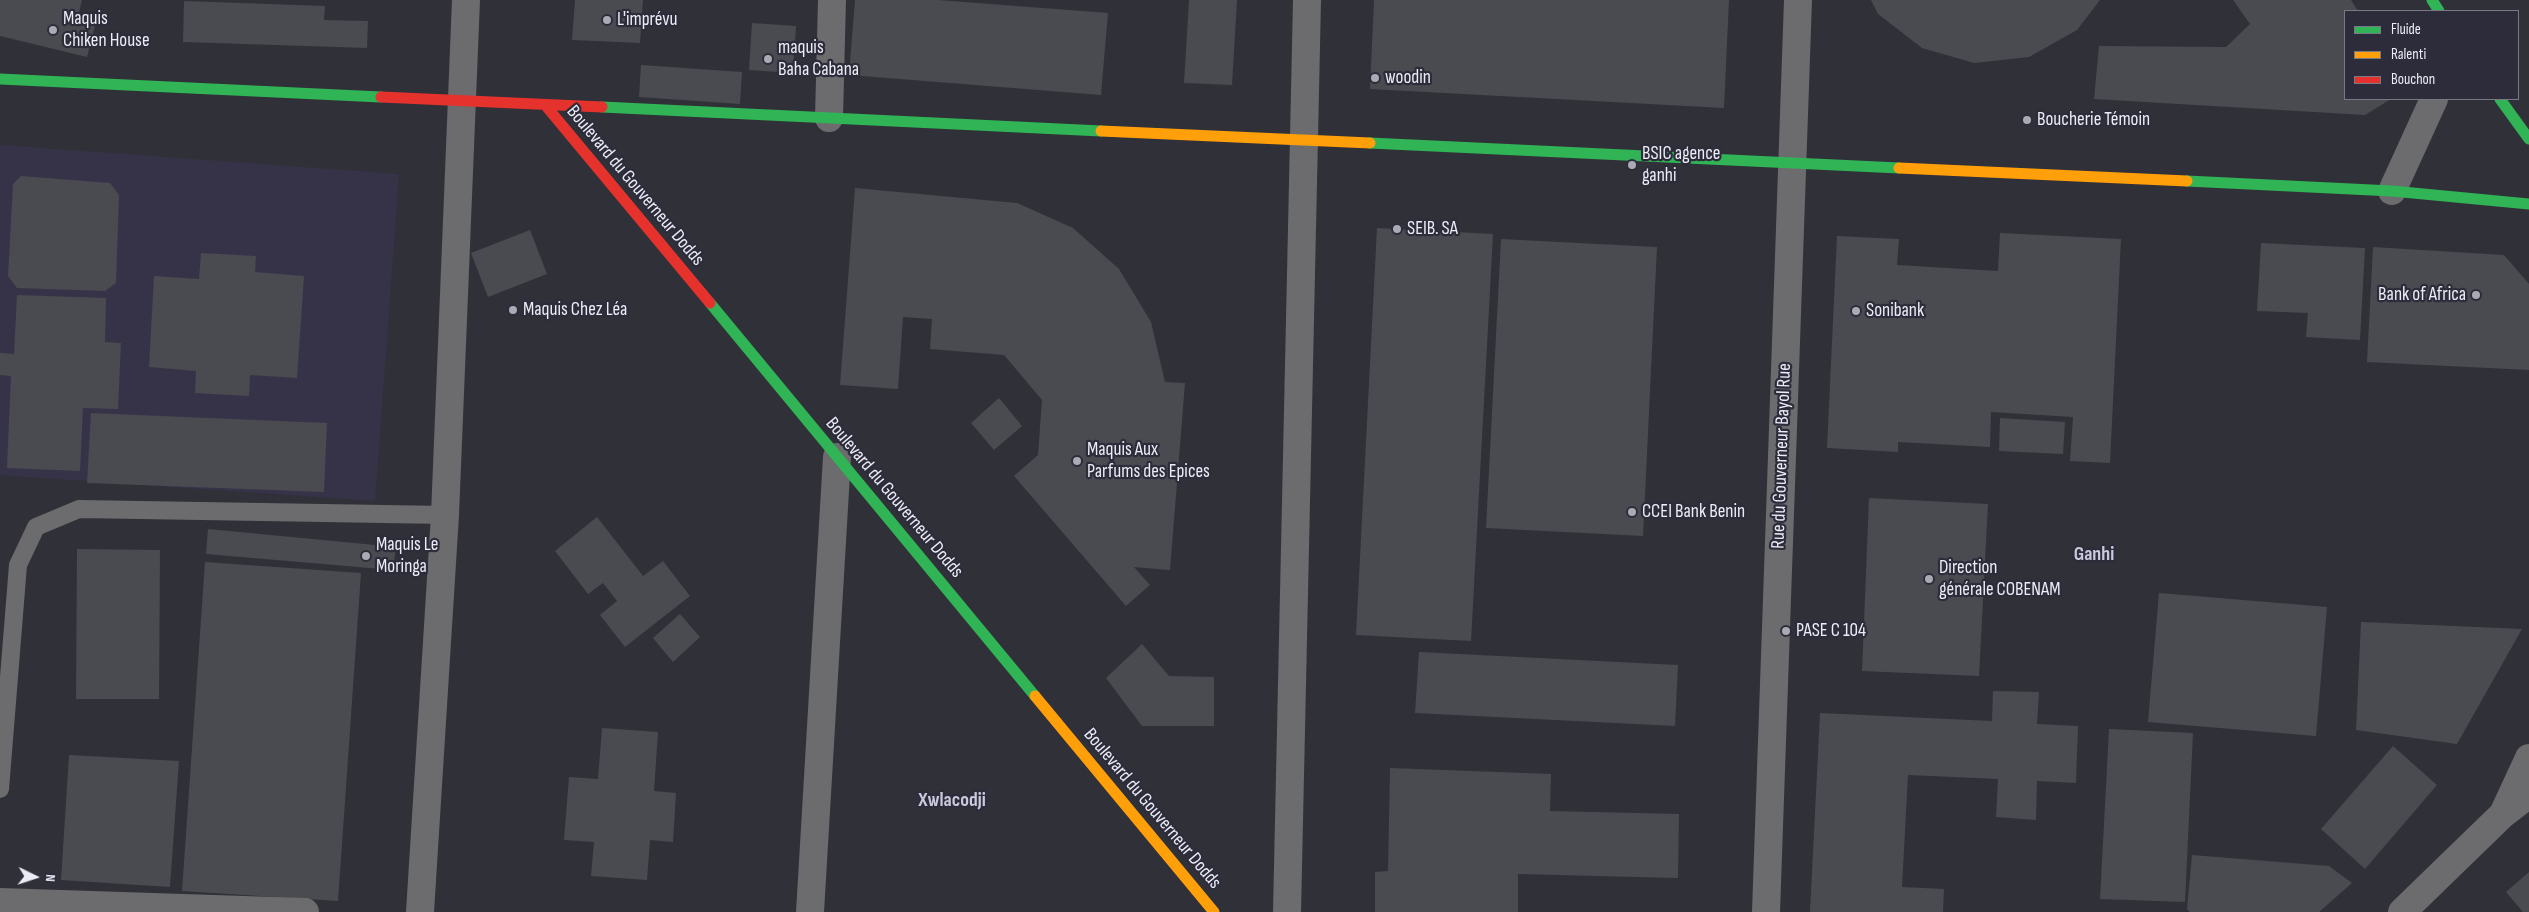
<!DOCTYPE html>
<html>
<head>
<meta charset="utf-8">
<style>
	body { margin:0 }
	#map { position:relative; width:2529px; height:912px; overflow:hidden; background:#303038; font-family:"Sofia Sans Condensed",sans-serif }
	canvas { display:block }
	.legend { position:absolute; left:2344px; top:10px; width:175px; height:90px; box-sizing:border-box; background:#2d2c3b; border:1px solid #797986; margin:0; padding:6px 9px; list-style:none; font-size:15px; color:#ececf6 }
	.legend li { display:flex; align-items:center; gap:10px; height:25px }
	.legend b { width:25px; border:1px solid #797986 }
	.north { position:absolute; left:10px; top:852px; width:50px; height:50px; -webkit-text-stroke:4px #2d2c3b; paint-order:stroke; rotate:94deg; font-size:14px; font-weight:700; line-height:20px; text-align:center; color:#ececf6 }
	.north::after { content:''; display:block; margin:auto; width:18px; height:22px; background:#ececf6; clip-path:polygon(50% 0,100% 100%,50% 72%,0 100%) }
</style>
</head>
<body>
<div id="map">
<canvas width="2529" height="912"></canvas>
<ul class="legend">
<li><b style="height:6px;background:#30b455"></b>Fluide</li>
<li><b style="height:6px;background:#ff9f0a"></b>Ralenti</li>
<li><b style="height:6px;background:#e5322d"></b>Bouchon</li>
</ul>
<div class="north">N</div>
</div>
<script>
const context = document.querySelector('canvas').getContext('2d');
context.lineJoin = 'round';
function fillPath(path, color) {
  context.fillStyle = color;
  context.fill(path, 'evenodd');
}
function toPath(rows) {
  const path = new Path2D();
  for (const r of rows) {
    path.moveTo(r[0], r[1]);
    for (let i = 2; i < r.length; i += 2) path.lineTo(r[i], r[i + 1]);
  }
  return path;
}
function strokePath(path, color, width, dash) {
  context.strokeStyle = color;
  context.lineWidth = width;
  context.lineCap = dash ? 'butt' : 'round';
  context.setLineDash(dash || []);
  context.stroke(path);
}
function write(font, color, halo, rows, align = 'center') {
  context.font = font + ' "Sofia Sans Condensed",sans-serif';
  context.lineWidth = 4.5;
  context.setLineDash([]);
  context.textBaseline = 'middle';
  context.strokeStyle = halo;
  context.fillStyle = color;
  for (const [text, x, y, turn = 0] of rows) {
    context.save();
    context.translate(x, y);
    context.rotate((+turn || 0) * Math.PI / 180);
    context.textAlign = isNaN(turn) ? turn : align;
    if (halo) context.strokeText(text, 0, 0);
    context.fillText(text, 0, 0);
    context.restore();
  }
}
fillPath(toPath([
	[0,145,399,174,375,501,0,475]
]), '#363348');
fillPath(toPath([
	[0,0,82,0,78,17,96,22,87,57,0,36],
	[575,0,643,0,640,43,572,40],
	[855,0,938,0,1108,13,1101,95,849,75],
	[1189,0,1237,0,1232,85,1184,83],
	[1374,0,1729,0,1724,108,1370,89],
	[1871,0,2100,0,2077,30,2029,57,1974,63,1922,48,1878,14],
	[2233,0,2351,0,2358,11,2345,11,2345,99,2391,99,2365,115,2094,99,2099,46,2226,47,2250,24],
	[184,1,325,6,324,20,368,21,367,48,183,42],
	[752,23,796,26,793,73,749,70],
	[641,65,742,72,740,104,639,97],
	[21,176,110,183,119,195,116,283,105,291,17,288,8,276,13,184],
	[855,188,1017,203,1073,228,1119,269,1151,322,1165,382,1185,383,1170,570,1134,567,1150,585,1126,606,1014,476,1038,455,1042,400,1004,355,930,349,932,319,903,317,898,389,840,385],
	[1377,228,1493,234,1471,641,1356,635],
	[530,230,547,274,488,297,471,253],
	[2000,233,2121,239,2110,463,2070,461,2073,417,1991,412,1990,447,1898,442,1898,452,1827,448,1837,236,1899,239,1897,265,1998,271],
	[1501,239,1657,247,1643,536,1486,528],
	[2261,243,2365,248,2360,340,2306,337,2308,313,2257,311],
	[2373,247,2504,255,2529,284,2529,370,2367,362],
	[201,253,256,256,255,272,304,276,297,378,250,375,249,396,195,393,196,371,149,367,154,276,199,279],
	[17,295,106,298,105,342,121,343,118,409,83,408,80,471,7,468,11,376,0,375,0,353,14,354],
	[999,398,1022,426,994,450,971,423],
	[91,413,327,423,324,492,87,483],
	[2000,418,2065,422,2063,454,1999,451],
	[1869,498,1988,504,1979,676,1862,671],
	[597,517,643,576,663,561,690,596,625,647,600,615,617,601,603,583,588,594,555,551],
	[208,529,396,547,393,570,206,554],
	[77,549,160,550,159,699,76,699],
	[205,562,361,573,338,901,182,891],
	[2159,593,2327,607,2316,736,2148,722],
	[680,614,700,637,673,662,653,638],
	[2361,622,2522,629,2457,744,2356,730],
	[1142,644,1169,676,1214,677,1214,726,1142,726,1106,678],
	[1419,652,1678,665,1675,726,1415,713],
	[1993,691,2039,692,2037,724,2078,726,2076,783,2037,781,2036,820,1996,817,1998,779,1908,775,1902,887,1944,889,1943,912,1810,912,1820,713,1992,721],
	[602,728,658,732,654,791,676,793,673,842,650,840,647,880,591,876,594,842,564,840,569,777,598,779],
	[2109,729,2193,733,2185,902,2100,899],
	[2393,746,2437,785,2365,869,2321,829],
	[69,755,179,761,170,887,61,880],
	[1390,768,1551,774,1550,811,1679,814,1678,878,1518,874,1518,912,1375,912,1375,872,1388,871],
	[2192,855,2329,866,2352,883,2319,912,2190,912,2187,909],
	[2529,872,2529,912,2523,912,2506,892]
]), '#4a4a51');
strokePath(toPath([
	[0,789,18,565,36,527,79,509,445,515]
]), '#6c6c6e', 18);
strokePath(toPath([
	[829,118,832,0],
	[2392,191,2434,99],
	[2504,812,2529,758],
	[0,902,305,912],
	[420,912,445,515,466,0],
	[810,912,837,457],
	[1287,912,1307,0],
	[1766,912,1798,0],
	[2402,912,2502,815,2529,794]
]), '#6c6c6e', 28);
strokePath(toPath([
	[2432,0,2439,11],
	[0,79,381,97],
	[2500,99,2529,139],
	[602,107,1101,131],
	[1370,143,1899,168],
	[2187,181,2392,191,2529,204],
	[710,303,1035,696]
]), '#30b455', 11);
strokePath(toPath([
	[1101,131,1370,143],
	[1899,168,2187,181],
	[1035,696,1214,912]
]), '#ff9f0a', 11);
strokePath(toPath([
	[381,97,602,107],
	[546,106,710,303]
]), '#e5322d', 11);
for (const [x, y, r, color] of [
	[607,20,5,"#aaaab4"],
	[53,30,5,"#aaaab4"],
	[768,59,5,"#aaaab4"],
	[1375,78,5,"#aaaab4"],
	[2027,120,5,"#aaaab4"],
	[1632,165,5,"#aaaab4"],
	[1397,229,5,"#aaaab4"],
	[2476,295,5,"#aaaab4"],
	[513,310,5,"#aaaab4"],
	[1856,311,5,"#aaaab4"],
	[1077,461,5,"#aaaab4"],
	[1632,512,5,"#aaaab4"],
	[366,556,5,"#aaaab4"],
	[1929,579,5,"#aaaab4"],
	[1786,631,5,"#aaaab4"]
]) {
  const dot = new Path2D();
  dot.arc(x, y, r, 0, 2 * Math.PI);
  context.fillStyle = color;
  context.fill(dot);
  strokePath(dot, '#2d2c3b', 2);
}
write('19px', '#ececf6', '#2d2c3b', [
	["Maquis",63,19],
	["Chiken House",63,41],
	["L'imprévu",617,20],
	["maquis",778,48],
	["Baha Cabana",778,70],
	["woodin",1385,78],
	["Boucherie Témoin",2037,120],
	["BSIC agence",1642,154],
	["ganhi",1642,176],
	["SEIB. SA",1407,229],
	["Bank of Africa",2466,295,"right"],
	["Maquis Chez Léa",523,310],
	["Sonibank",1866,311],
	["Maquis Aux",1087,450],
	["Parfums des Epices",1087,472],
	["CCEI Bank Benin",1642,512],
	["Maquis Le",376,545],
	["Moringa",376,567],
	["Direction",1939,568],
	["générale COBENAM",1939,590],
	["PASE C 104",1796,631]
], 'left');
write('19px', '#ececf6', '#2d2c3b', [
	["Boulevard du Gouverneur Dodds",635,186,50],
	["Rue du Gouverneur Bayol Rue",1782,456,-88],
	["Boulevard du Gouverneur Dodds",894,498,50],
	["Boulevard du Gouverneur Dodds",1152,809,50]
]);
write('bold 20px', '#c9c8dc', '#2d2c3b', [
	["Ganhi",2094,555],
	["Xwlacodji",952,801]
]);
</script>
</body>
</html>
